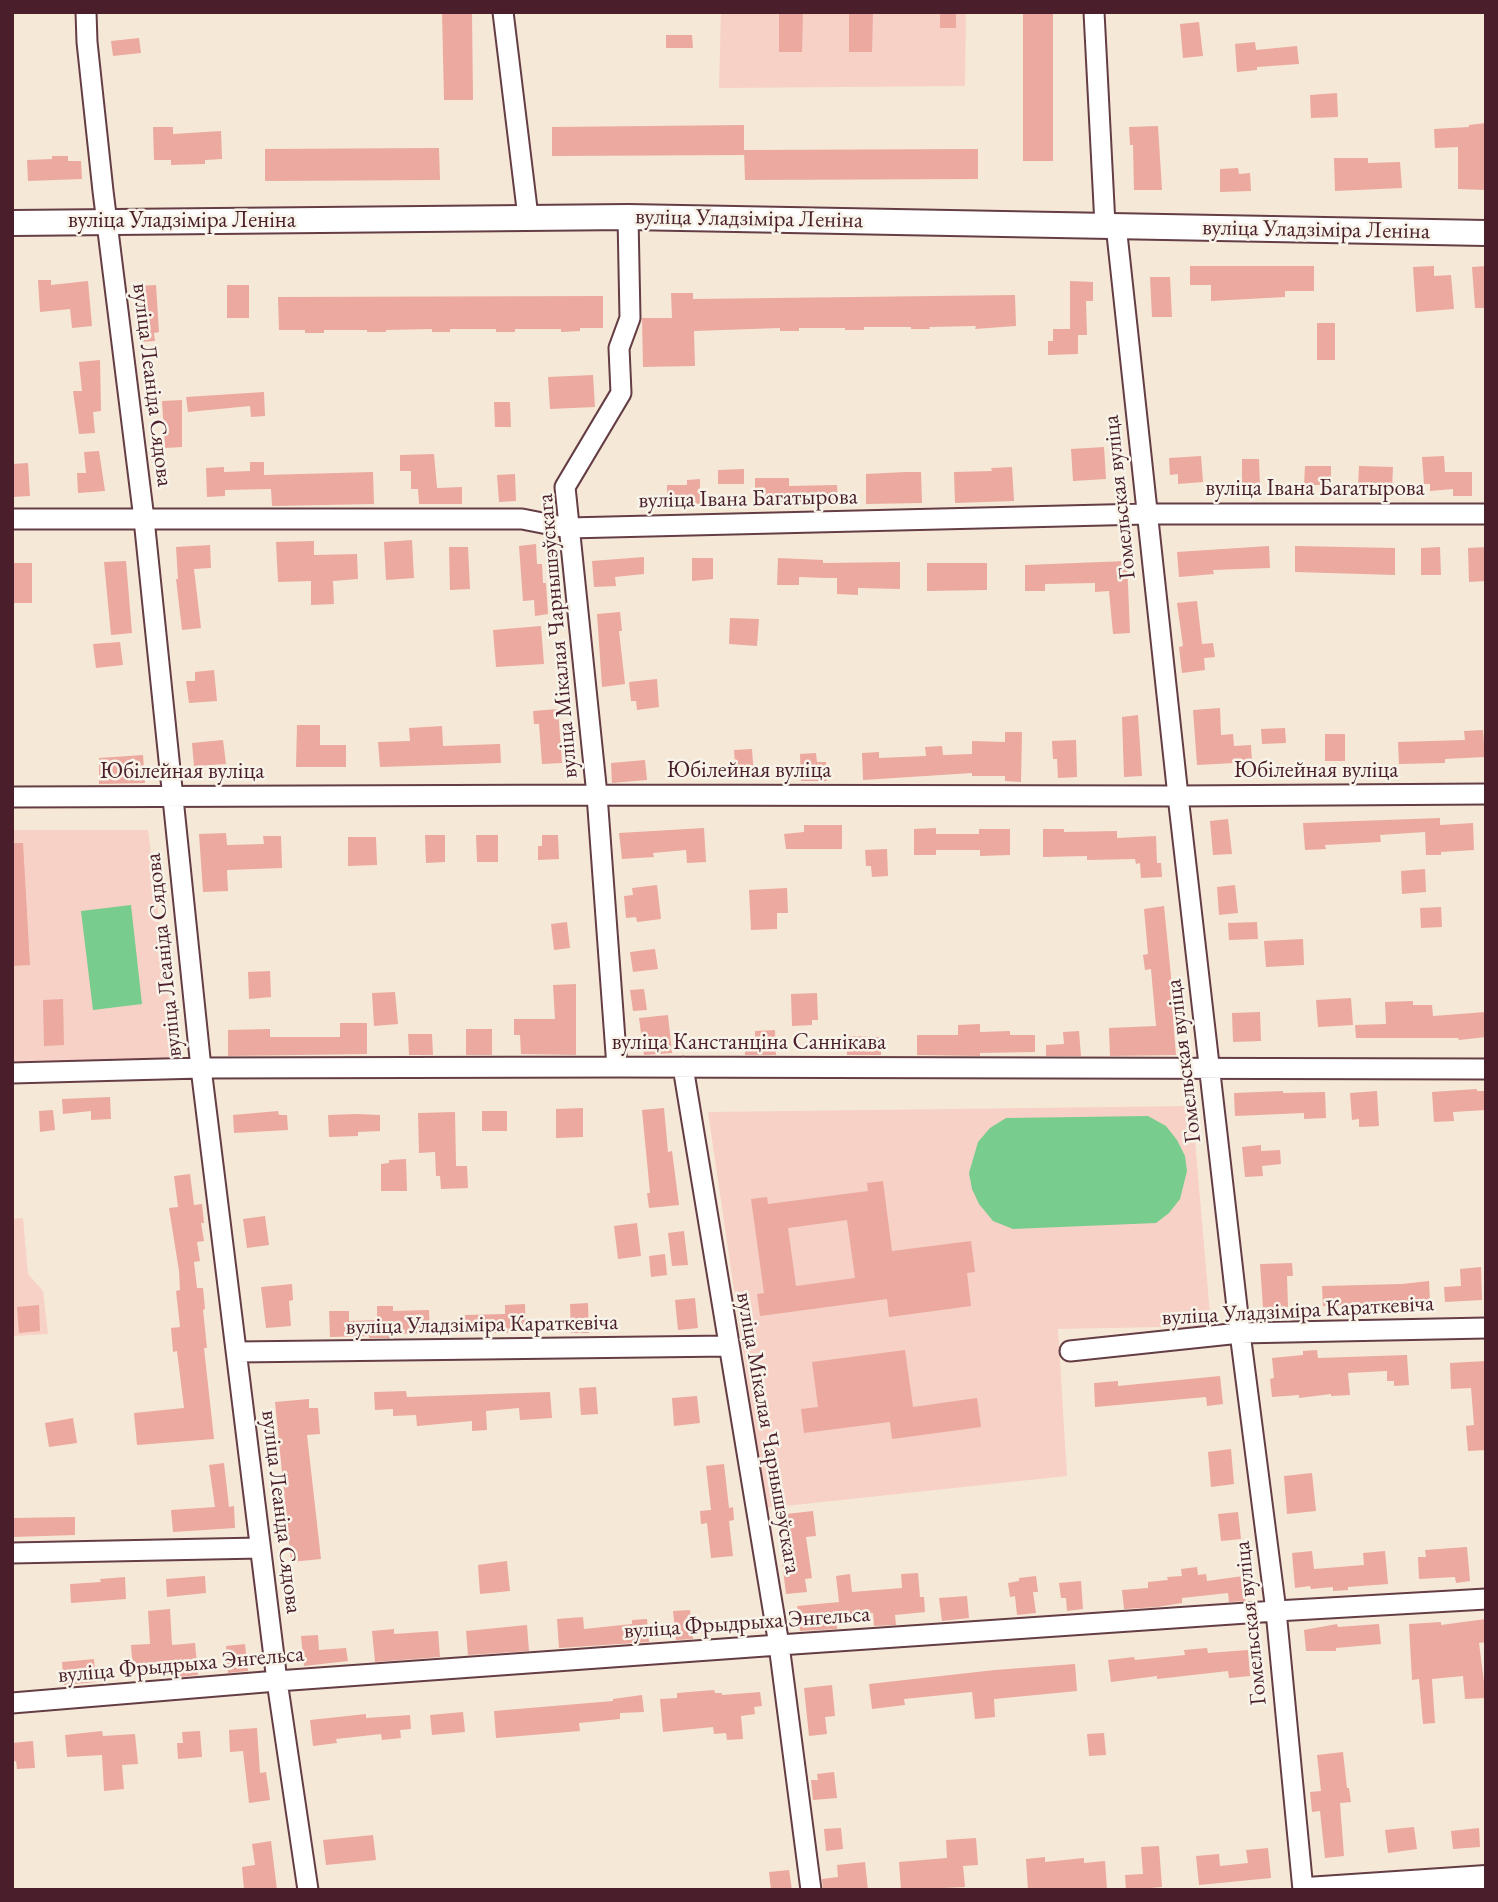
<!DOCTYPE html>
<html>
<head>
<meta charset="utf-8">
<style>
	body { margin:0 }
	#map { position:relative; width:1498px; height:1902px; overflow:hidden; background:#f6e8d6; font-family:"EB Garamond",serif }
	canvas { display:block }
	.frame { position:absolute; inset:0; border:14px solid #4a1f2b; pointer-events:none }
</style>
</head>
<body>
<div id="map">
<canvas width="1498" height="1902"></canvas>
<div class="frame"></div>
</div>
<script>
const context = document.querySelector('canvas').getContext('2d');
context.lineJoin = 'round';
function fillPath(path, color) {
  context.fillStyle = color;
  context.fill(path, 'evenodd');
}
function toPath(rows) {
  const path = new Path2D();
  for (const r of rows) {
    path.moveTo(r[0], r[1]);
    for (let i = 2; i < r.length; i += 2) path.lineTo(r[i], r[i + 1]);
  }
  return path;
}
function strokePath(path, color, width, dash) {
  context.strokeStyle = color;
  context.lineWidth = width;
  context.lineCap = dash ? 'butt' : 'round';
  context.setLineDash(dash || []);
  context.stroke(path);
}
function write(font, color, halo, rows, align = 'center') {
  context.font = font + ' "EB Garamond",serif';
  context.lineWidth = 5;
  context.setLineDash([]);
  context.textBaseline = 'middle';
  context.strokeStyle = halo;
  context.fillStyle = color;
  for (const [text, x, y, turn = 0] of rows) {
    context.save();
    context.translate(x, y);
    context.rotate((+turn || 0) * Math.PI / 180);
    context.textAlign = isNaN(turn) ? turn : align;
    if (halo) context.strokeText(text, 0, 0);
    context.fillText(text, 0, 0);
    context.restore();
  }
}
fillPath(toPath([
	[721,12,966,12,965,86,719,88],
	[12,830,148,830,176,1058,12,1064],
	[1192,1106,1211,1326,1058,1329,1067,1476,766,1508,708,1112],
	[23,1218,28,1274,43,1291,48,1334,12,1336,12,1219]
]), '#f7d1c6');
fillPath(toPath([
	[131,905,142,1004,93,1010,81,911],
	[1148,1116,1166,1126,1177,1140,1185,1156,1187,1171,1180,1199,1169,1213,1156,1223,1013,1229,993,1221,979,1204,972,1189,969,1173,978,1142,990,1128,1006,1118]
]), '#78cc8e');
fillPath(toPath([
	[442,12,472,12,473,100,444,100],
	[779,12,803,12,802,52,779,52],
	[849,12,873,12,872,52,849,52],
	[940,12,956,12,956,28,940,28],
	[1023,12,1053,12,1053,161,1023,161],
	[1199,22,1203,56,1183,58,1180,24],
	[666,35,692,35,693,48,666,48],
	[139,38,141,53,113,56,111,41],
	[1255,42,1256,50,1297,46,1299,64,1257,67,1257,70,1237,72,1235,44],
	[1337,93,1338,117,1311,118,1310,95],
	[1486,123,1486,190,1458,189,1458,147,1435,148,1434,129,1469,127,1469,125],
	[744,125,744,155,552,156,552,127],
	[1158,126,1162,190,1134,190,1133,145,1130,145,1129,127],
	[153,127,173,127,173,134,221,131,222,159,205,160,205,164,171,165,171,160,154,160],
	[439,148,440,180,265,181,265,149],
	[978,149,978,179,745,180,744,150],
	[52,156,68,156,68,161,81,161,82,179,28,181,27,160,52,159],
	[1334,158,1368,158,1368,163,1400,162,1402,188,1335,191],
	[1238,168,1239,174,1250,173,1251,191,1220,192,1220,169],
	[1190,266,1314,266,1314,291,1285,291,1285,297,1211,301,1211,285,1190,285],
	[1434,266,1434,276,1451,275,1454,309,1416,312,1413,267],
	[1486,266,1486,308,1475,308,1472,267],
	[1150,277,1170,277,1172,317,1152,317],
	[38,280,51,280,51,285,88,281,92,326,72,328,70,309,40,312],
	[1070,281,1093,282,1093,301,1086,301,1087,335,1078,335,1078,354,1048,355,1048,341,1053,341,1053,329,1070,329],
	[156,285,159,332,154,333,155,341,140,342,136,286],
	[227,285,249,285,249,318,227,318],
	[671,293,693,293,693,299,1015,295,1016,326,975,329,976,326,929,327,930,329,911,329,911,327,864,327,864,330,845,330,845,328,799,328,799,331,780,331,780,328,694,331,695,366,643,367,642,318,672,318],
	[603,296,603,328,580,328,580,331,561,332,561,329,515,329,515,332,496,332,496,329,450,329,450,332,432,332,432,329,386,330,386,332,367,332,367,330,324,330,324,333,305,333,305,330,279,330,278,297],
	[1317,323,1335,323,1335,360,1317,360],
	[100,360,101,411,93,412,95,433,79,434,73,391,82,391,79,362],
	[593,375,595,407,550,409,548,377],
	[264,392,265,416,251,417,250,406,188,412,186,397],
	[182,400,182,447,165,448,162,401],
	[494,402,510,402,511,427,495,427],
	[1104,447,1106,479,1073,481,1071,449],
	[99,451,105,491,78,493,77,473,86,473,84,452],
	[434,454,437,488,462,487,462,504,419,504,418,489,411,489,411,471,400,471,400,455],
	[1201,456,1203,482,1178,484,1178,474,1170,475,1169,458],
	[1444,456,1445,472,1472,472,1472,496,1453,496,1453,489,1430,491,1430,484,1424,484,1422,457],
	[1242,459,1259,459,1260,487,1242,487],
	[250,462,264,462,264,475,373,472,374,504,272,506,271,489,225,490,225,496,207,497,206,468,224,467,224,472,250,471],
	[28,463,30,496,12,497,12,464],
	[1305,466,1331,466,1331,485,1304,485],
	[1359,466,1393,467,1392,489,1358,488],
	[1012,467,1014,501,955,503,954,472,992,471,991,468],
	[744,469,744,484,718,484,718,470],
	[906,472,921,472,922,503,866,504,866,474],
	[515,474,516,501,499,502,497,475],
	[755,478,789,478,789,486,837,485,838,504,755,505],
	[700,479,700,504,667,505,667,485,687,485,687,480],
	[412,540,414,578,386,580,384,542],
	[314,541,314,555,357,554,358,579,333,581,334,604,311,605,311,581,278,582,276,542],
	[536,544,537,564,542,564,543,583,546,583,548,614,535,616,534,600,523,601,519,546],
	[210,545,211,568,194,569,201,628,182,630,176,579,178,579,176,547],
	[1269,546,1270,568,1213,570,1214,574,1179,577,1177,552],
	[1295,546,1395,548,1395,575,1295,572],
	[449,547,468,547,470,589,450,590],
	[1440,547,1441,575,1421,575,1421,548],
	[1486,547,1486,581,1469,582,1468,548],
	[644,557,644,574,615,577,616,586,594,587,592,561],
	[692,558,713,558,713,579,692,581],
	[778,558,823,560,823,563,900,562,900,589,858,588,858,595,837,594,837,578,825,578,799,577,799,585,777,585],
	[126,561,132,633,111,635,104,562],
	[1127,561,1130,633,1113,634,1109,591,1095,592,1095,583,1045,584,1045,591,1025,591,1025,565],
	[12,563,32,563,32,603,12,603],
	[927,563,987,563,987,590,927,591],
	[1197,601,1202,644,1213,643,1215,657,1204,658,1205,670,1182,673,1179,647,1183,646,1177,603],
	[620,612,622,631,619,631,625,684,602,687,597,614],
	[730,618,759,619,757,646,729,644],
	[541,626,544,664,496,667,493,630],
	[120,642,123,665,96,668,93,644],
	[214,670,217,701,189,703,186,681,195,681,195,672],
	[657,679,659,707,637,710,636,701,631,701,629,682],
	[1220,708,1221,735,1233,734,1234,746,1251,745,1252,762,1197,765,1193,710],
	[558,709,562,763,542,764,539,724,534,724,533,711],
	[1138,715,1142,776,1124,777,1122,717],
	[297,725,320,725,320,745,346,745,346,767,296,767],
	[442,726,443,746,500,744,501,763,380,767,378,742,410,741,409,728],
	[1285,728,1286,743,1262,744,1261,729],
	[1483,730,1485,757,1445,759,1445,763,1399,764,1398,742,1465,740,1464,731],
	[1005,732,1022,732,1021,782,1005,781,1005,776,972,776,972,773,863,780,862,753,879,752,879,758,926,756,925,747,942,746,943,755,972,754,972,741,1005,742],
	[1325,734,1345,734,1345,761,1325,761],
	[223,740,226,764,194,766,192,743],
	[1076,740,1077,777,1058,778,1057,759,1053,759,1052,741],
	[752,749,754,777,736,778,734,750],
	[816,753,817,762,826,762,827,781,801,781,800,754],
	[143,755,145,783,99,784,99,758],
	[645,760,647,780,612,783,611,763],
	[1440,818,1440,825,1473,823,1474,850,1441,852,1441,855,1426,855,1425,832,1380,835,1381,842,1325,845,1326,849,1305,850,1303,823],
	[1228,819,1232,854,1213,855,1210,821],
	[804,825,842,825,842,849,786,849,784,834,804,832],
	[704,828,706,862,687,863,686,850,653,853,654,857,622,859,619,833],
	[936,828,936,834,979,834,979,829,1010,829,1010,855,980,856,980,850,936,850,936,855,914,855,914,829],
	[1043,829,1064,829,1064,832,1117,831,1117,838,1156,836,1157,863,1161,863,1162,877,1141,878,1140,863,1136,864,1135,859,1087,860,1087,856,1043,857],
	[226,833,227,845,264,844,263,836,281,836,282,868,227,870,228,891,203,892,199,834],
	[425,835,445,835,445,862,426,863],
	[476,835,498,835,498,862,477,862],
	[542,835,558,835,559,859,538,860,538,846,542,846],
	[348,837,376,837,377,865,348,866],
	[12,843,23,843,30,965,12,966],
	[887,849,888,876,872,877,871,866,866,866,865,850],
	[1425,869,1426,892,1402,894,1401,871],
	[657,885,661,919,637,922,636,917,626,918,624,896,633,895,632,888],
	[1235,885,1238,913,1219,915,1217,887],
	[787,888,788,913,777,913,777,929,751,930,749,890],
	[1164,906,1175,1017,1173,1018,1176,1055,1110,1056,1109,1028,1156,1026,1151,969,1145,970,1143,955,1148,954,1144,909],
	[1441,907,1442,927,1421,928,1420,908],
	[567,922,570,948,554,950,551,924],
	[1257,922,1258,939,1229,940,1228,923],
	[1303,939,1304,965,1266,967,1264,941],
	[655,949,658,969,633,972,630,952],
	[270,971,271,997,249,999,248,972],
	[576,984,576,1055,521,1054,520,1035,514,1035,514,1019,555,1019,553,985],
	[644,989,647,1010,633,1011,630,990],
	[395,992,398,1024,374,1026,372,993],
	[817,993,818,1020,812,1020,812,1025,792,1026,791,994],
	[1351,998,1353,1025,1318,1027,1316,1000],
	[63,999,64,1045,44,1046,43,1000],
	[1413,1001,1413,1005,1432,1005,1433,1016,1486,1012,1486,1037,1459,1040,1458,1038,1356,1038,1355,1025,1386,1024,1385,1002],
	[1260,1012,1261,1041,1233,1042,1232,1013],
	[668,1015,672,1053,644,1055,639,1018],
	[340,1023,367,1023,367,1054,228,1056,228,1030,270,1029,270,1037,340,1037],
	[980,1024,980,1032,1010,1031,1010,1035,1035,1035,1035,1052,980,1053,980,1056,917,1055,917,1035,958,1035,958,1025],
	[466,1029,492,1029,492,1055,466,1055],
	[775,1030,776,1055,745,1055,745,1043,755,1043,755,1031],
	[1079,1031,1081,1056,1046,1056,1046,1045,1064,1044,1063,1032],
	[408,1034,432,1034,433,1055,409,1055],
	[847,1036,881,1037,881,1055,847,1055],
	[1477,1089,1477,1091,1486,1091,1486,1110,1453,1112,1454,1121,1434,1122,1432,1092],
	[1283,1091,1283,1093,1325,1092,1326,1118,1304,1119,1304,1113,1235,1116,1234,1093],
	[1377,1091,1379,1126,1359,1127,1359,1119,1352,1120,1350,1093],
	[110,1097,111,1119,91,1120,91,1111,63,1114,62,1099],
	[583,1108,583,1137,556,1138,556,1109],
	[664,1108,668,1152,672,1151,679,1205,649,1208,647,1193,650,1193,642,1110],
	[53,1110,55,1130,40,1132,39,1111],
	[278,1111,279,1115,287,1115,288,1130,234,1133,233,1115],
	[482,1111,507,1111,507,1131,482,1131],
	[455,1112,456,1166,467,1166,468,1188,441,1189,440,1176,436,1176,435,1152,419,1153,418,1113],
	[357,1114,380,1115,380,1131,358,1132,358,1136,329,1137,328,1115],
	[1261,1145,1261,1151,1280,1150,1281,1164,1262,1166,1263,1176,1245,1177,1242,1147],
	[406,1159,407,1191,381,1191,381,1164,389,1163,389,1160],
	[190,1174,194,1205,202,1204,204,1223,201,1223,204,1241,197,1242,200,1261,194,1262,197,1288,203,1288,205,1309,203,1310,207,1348,204,1348,214,1439,137,1445,134,1413,184,1408,177,1351,173,1352,171,1328,180,1327,176,1291,180,1290,179,1271,169,1208,178,1207,174,1176],
	[883,1181,892,1251,971,1241,975,1272,967,1273,971,1306,889,1317,887,1299,760,1316,757,1294,764,1293,751,1199,767,1197,768,1204,868,1191,867,1183],
	[847,1220,855,1278,796,1286,788,1228],
	[265,1216,269,1245,247,1248,243,1219],
	[637,1223,641,1256,618,1259,614,1226],
	[684,1231,688,1265,672,1266,668,1233],
	[665,1254,667,1275,651,1277,649,1256],
	[1292,1263,1293,1276,1287,1276,1288,1307,1263,1308,1260,1264],
	[1481,1267,1482,1300,1445,1302,1444,1287,1461,1286,1460,1269],
	[1429,1281,1430,1301,1394,1302,1394,1305,1344,1308,1344,1305,1323,1306,1322,1286,1402,1284],
	[292,1284,293,1300,289,1301,291,1326,266,1328,261,1287],
	[695,1298,698,1328,678,1330,675,1300],
	[588,1303,589,1333,571,1333,570,1304],
	[525,1304,526,1332,466,1334,465,1315,505,1314,505,1305],
	[39,1305,40,1331,19,1333,17,1307],
	[377,1306,393,1306,393,1311,429,1310,430,1333,394,1334,394,1338,369,1338,369,1336,330,1337,329,1311,349,1311,349,1321,377,1320],
	[905,1350,913,1407,977,1398,981,1427,892,1439,890,1422,804,1433,801,1409,818,1407,812,1362],
	[1317,1350,1318,1358,1407,1355,1409,1385,1394,1386,1394,1381,1387,1381,1387,1371,1348,1373,1350,1395,1331,1396,1331,1394,1299,1398,1299,1395,1272,1397,1270,1379,1274,1378,1272,1358,1303,1355,1303,1351],
	[1486,1361,1486,1450,1468,1451,1466,1426,1474,1425,1471,1388,1451,1389,1450,1363],
	[1220,1376,1223,1404,1207,1406,1206,1397,1095,1407,1094,1383,1118,1381,1118,1386],
	[596,1387,598,1414,581,1415,579,1388],
	[406,1391,407,1397,550,1392,552,1418,520,1420,519,1408,486,1411,487,1430,472,1431,472,1421,417,1426,416,1415,393,1416,393,1409,375,1410,374,1392],
	[697,1396,700,1423,674,1426,672,1398],
	[309,1399,309,1408,318,1408,320,1434,307,1435,321,1559,291,1562,275,1402],
	[73,1418,77,1443,49,1447,45,1423],
	[1231,1449,1234,1484,1211,1487,1208,1452],
	[224,1463,229,1507,234,1506,235,1528,173,1532,171,1510,215,1507,209,1465],
	[724,1464,729,1508,733,1507,734,1520,729,1521,733,1556,711,1558,707,1523,701,1524,700,1511,711,1510,706,1466],
	[1312,1473,1316,1511,1287,1514,1284,1476],
	[813,1511,816,1536,806,1537,812,1578,805,1579,807,1592,786,1594,779,1536,789,1535,786,1514],
	[1238,1512,1241,1539,1221,1541,1218,1514],
	[75,1517,75,1535,12,1537,12,1518],
	[1467,1547,1470,1581,1456,1583,1455,1577,1419,1579,1418,1557,1426,1557,1425,1550],
	[1312,1551,1314,1569,1364,1565,1363,1553,1385,1551,1388,1584,1348,1587,1348,1590,1333,1591,1333,1587,1311,1589,1310,1586,1295,1588,1292,1553],
	[507,1561,510,1591,480,1594,478,1565],
	[1197,1567,1198,1575,1206,1574,1207,1581,1243,1576,1246,1601,1229,1602,1228,1593,1182,1598,1182,1603,1157,1607,1124,1609,1122,1590,1148,1588,1148,1582,1168,1580,1167,1577,1182,1576,1181,1569],
	[918,1573,920,1597,924,1597,925,1612,895,1615,896,1625,874,1626,873,1613,836,1617,837,1629,800,1631,797,1606,839,1602,836,1576,850,1574,852,1592,902,1588,901,1574],
	[205,1576,206,1593,167,1597,166,1579],
	[1036,1576,1038,1592,1033,1592,1036,1613,1017,1615,1015,1596,1010,1597,1008,1583,1019,1581,1019,1578],
	[125,1577,126,1599,71,1603,70,1584,101,1582,100,1579],
	[1081,1581,1083,1609,1067,1611,1066,1598,1061,1598,1059,1583],
	[967,1596,969,1618,942,1621,939,1598],
	[170,1609,172,1645,195,1643,198,1675,179,1677,179,1669,133,1672,131,1645,150,1644,148,1611],
	[690,1610,693,1639,676,1640,673,1611],
	[583,1617,584,1629,632,1624,632,1620,647,1619,649,1642,559,1648,557,1619],
	[1486,1619,1486,1642,1479,1643,1486,1698,1465,1699,1463,1676,1432,1679,1435,1723,1423,1724,1419,1679,1412,1680,1409,1624,1441,1622,1441,1625],
	[1337,1624,1338,1627,1379,1624,1381,1644,1336,1648,1336,1651,1306,1651,1304,1630],
	[527,1625,529,1651,468,1655,466,1631],
	[394,1629,394,1634,438,1631,440,1657,375,1662,372,1631],
	[318,1635,319,1650,346,1648,348,1661,304,1666,301,1636],
	[245,1644,248,1671,228,1673,226,1646],
	[1207,1648,1208,1653,1248,1650,1250,1676,1229,1678,1228,1671,1157,1679,1157,1676,1111,1682,1108,1660,1134,1657,1135,1660,1185,1655,1184,1650],
	[94,1659,96,1682,64,1685,62,1662],
	[1075,1664,1077,1691,994,1699,995,1717,975,1719,972,1692,904,1699,905,1705,872,1709,869,1684,995,1670],
	[832,1685,835,1716,825,1717,827,1734,809,1736,804,1688],
	[714,1690,715,1693,722,1693,722,1695,760,1692,762,1706,754,1707,755,1714,741,1716,743,1739,727,1740,726,1733,714,1734,713,1727,663,1732,660,1699,677,1698,677,1693],
	[642,1695,644,1712,620,1713,620,1719,579,1723,580,1731,496,1738,494,1711,613,1701,613,1699],
	[463,1712,465,1732,432,1735,430,1715],
	[366,1714,366,1718,410,1715,411,1729,400,1730,401,1738,382,1740,381,1734,336,1739,337,1743,313,1746,310,1720],
	[257,1728,260,1773,266,1772,270,1800,249,1803,243,1751,230,1752,229,1730],
	[102,1731,103,1736,135,1734,138,1764,122,1765,124,1789,104,1791,102,1755,67,1757,65,1735],
	[200,1731,202,1757,178,1759,177,1743,183,1743,182,1732],
	[1104,1733,1106,1755,1089,1756,1087,1734],
	[33,1741,35,1768,17,1769,16,1761,12,1762,12,1743],
	[1343,1752,1347,1788,1349,1788,1351,1802,1340,1803,1344,1856,1325,1858,1320,1811,1312,1812,1310,1792,1321,1791,1317,1755],
	[834,1772,837,1798,813,1800,811,1780,818,1780,817,1774],
	[1414,1827,1417,1849,1388,1853,1385,1830],
	[841,1828,843,1849,826,1851,824,1829],
	[1479,1828,1480,1847,1453,1849,1451,1831],
	[373,1835,376,1860,326,1865,323,1840],
	[976,1838,978,1865,963,1866,965,1887,901,1890,899,1862,947,1858,946,1840],
	[271,1841,277,1890,244,1890,242,1867,255,1865,252,1844],
	[1159,1846,1162,1887,1126,1890,1125,1875,1143,1874,1141,1847],
	[1268,1848,1271,1878,1199,1885,1196,1856,1219,1854,1220,1866,1248,1863,1246,1850],
	[1045,1857,1045,1862,1084,1858,1084,1863,1105,1861,1107,1889,1028,1890,1026,1859],
	[865,1862,868,1890,823,1890,822,1879,838,1877,837,1865],
	[789,1870,792,1890,771,1890,769,1872]
]), '#eba99f');
const minor = toPath([
	[86,12,87,42,103,191,144,519,201,1068,277,1681,308,1890],
	[503,12,528,217],
	[1094,12,1105,225],
	[1116,225,1178,796,1240,1333,1276,1611,1303,1890],
	[12,519,522,519,568,528,1146,514,1486,514],
	[12,797,597,795,1178,796,1486,794],
	[617,1067,597,795,565,487,621,393,619,348,630,318,628,217],
	[683,1067,779,1645,811,1890],
	[12,1073,201,1068,617,1067,1486,1069],
	[1070,1351,1240,1333,1486,1328],
	[237,1352,729,1346],
	[12,1553,260,1548],
	[12,1703,277,1681,779,1645,1276,1611,1486,1599]
]);
const major = toPath([
	[12,223,628,217,1486,233],
	[1307,1890,1486,1878]
]);
strokePath(minor, '#643d45', 23);
strokePath(major, '#643d45', 28);
strokePath(minor, '#fff', 19);
strokePath(major, '#fff', 24);
write('23px', '#4a1f2b', '#f7f3e8', [
	["вуліца Уладзіміра Леніна",749,219,1],
	["вуліца Уладзіміра Леніна",182,221],
	["вуліца Уладзіміра Леніна",1316,230,1],
	["вуліца Леаніда Сядова",152,385,83],
	["вуліца Івана Багатырова",1315,489],
	["Гомельская вуліца",1120,497,-96],
	["вуліца Івана Багатырова",748,499,-1],
	["вуліца Мікалая Чарнышэўскага",558,636,-95],
	["Юбілейная вуліца",749,771],
	["Юбілейная вуліца",1316,771],
	["Юбілейная вуліца",182,772],
	["вуліца Леаніда Сядова",164,955,-96],
	["вуліца Канстанціна Саннікава",749,1043],
	["Гомельская вуліца",1184,1061,-97],
	["вуліца Уладзіміра Караткевіча",1298,1311,-3],
	["вуліца Уладзіміра Караткевіча",482,1325,-1],
	["вуліца Мікалая Чарнышэўскага",768,1433,80],
	["вуліца Леаніда Сядова",281,1512,83],
	["вуліца Фрыдрыха Энгельса",747,1623,-4],
	["Гомельская вуліца",1251,1623,-96],
	["вуліца Фрыдрыха Энгельса",181,1665,-5]
]);
</script>
</body>
</html>
